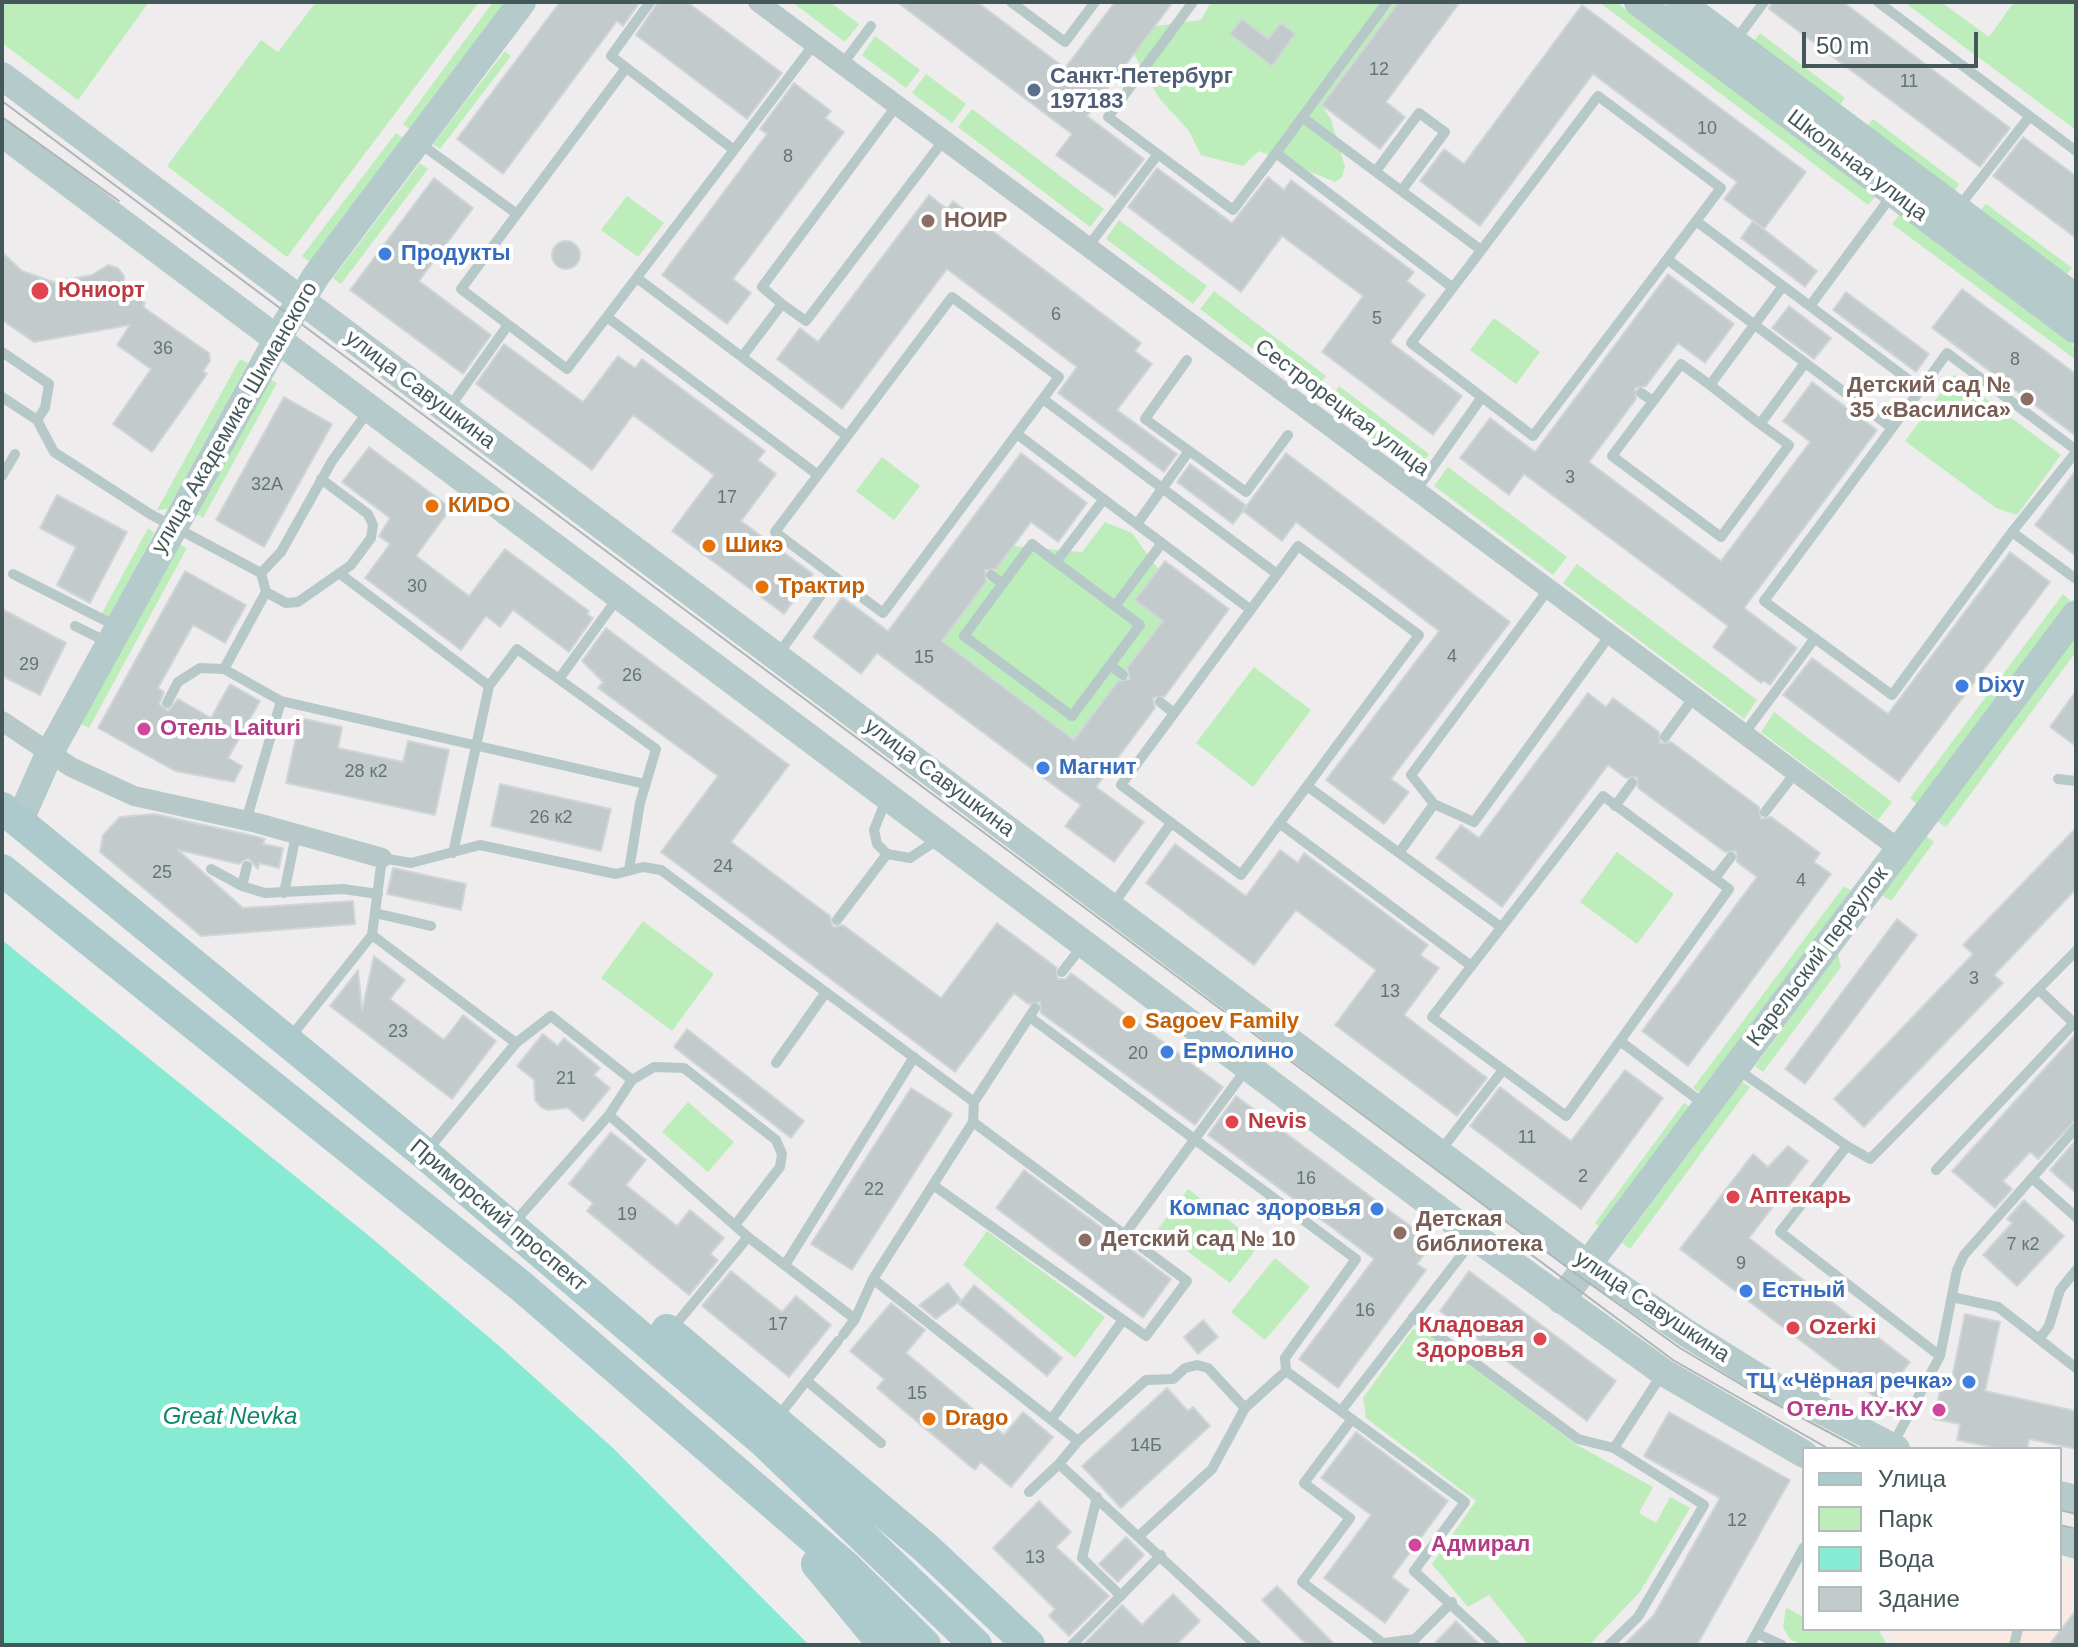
<!DOCTYPE html>
<html>
<head>
<meta charset="utf-8">
<style>
	body { margin:0 }
	#map { position:relative; width:2078px; height:1647px; overflow:hidden; background:#efeced; font-family:Arial,sans-serif }
	canvas { display:block }
	.frame { position:absolute; inset:0; border:4px solid #455859; pointer-events:none }
	.legend { position:absolute; left:1802px; top:1447px; width:260px; height:184px; box-sizing:border-box; background:#fff; border:2px solid #b5bcbd; margin:0; padding:10px 14px; list-style:none; font-size:24px; color:#455859 }
	.legend li { display:flex; align-items:center; gap:16px; height:40px }
	.legend b { width:40px; border:2px solid #b5bcbd }
	.scale { position:absolute; left:1802px; top:32px; width:176px; height:36px; box-sizing:border-box; border:4px solid #455859; border-top:0; padding-left:10px; font-size:24px; line-height:28px; white-space:nowrap; color:#455859; -webkit-text-stroke:6px #fff; paint-order:stroke }
</style>
</head>
<body>
<div id="map">
<canvas width="2078" height="1647"></canvas>
<div class="frame"></div>
<ul class="legend">
<li><b style="height:10px;background:#accacb"></b>Улица</li>
<li><b style="height:22px;background:#bdedba"></b>Парк</li>
<li><b style="height:22px;background:#87ead2"></b>Вода</li>
<li><b style="height:22px;background:#c3cacc"></b>Здание</li>
</ul>
<div class="scale">50 m</div>
</div>
<script>
const context = document.querySelector('canvas').getContext('2d');
context.lineJoin = 'round';
function fillPath(path, color) {
  context.fillStyle = color;
  context.fill(path, 'evenodd');
}
function toPath(rows) {
  const path = new Path2D();
  for (const r of rows) {
    if (r.length === 3) {
      path.moveTo(r[0] + r[2], r[1]);
      path.arc(r[0], r[1], r[2], 0, 2 * Math.PI);
      continue;
    }
    path.moveTo(r[0], r[1]);
    for (let i = 2; i < r.length; i += 2) path.lineTo(r[i], r[i + 1]);
  }
  return path;
}
function strokePath(path, color, width, dash) {
  context.strokeStyle = color;
  context.lineWidth = width;
  context.lineCap = dash ? 'butt' : 'round';
  context.setLineDash(dash || []);
  context.stroke(path);
}
function write(font, color, halo, rows, align = 'center') {
  context.font = font + ' Arial,sans-serif';
  context.lineWidth = 8;
  context.setLineDash([]);
  context.textBaseline = 'middle';
  context.strokeStyle = halo;
  context.fillStyle = color;
  for (const [text, x, y, turn = 0] of rows) {
    context.save();
    context.translate(x, y);
    context.rotate((+turn || 0) * Math.PI / 180);
    context.textAlign = isNaN(turn) ? turn : align;
    if (halo) context.strokeText(text, 0, 0);
    context.fillText(text, 0, 0);
    context.restore();
  }
}
fillPath(toPath([
	[2060,1560,2076,1566,2076,1645,1899,1645,1893,1637,1890,1629,2060,1629]
]), '#fbeae4');
fillPath(toPath([
	[2,2,149,2,78,100,2,43],
	[316,2,479,2,287,257,167,166,261,40,278,52],
	[493,2,507,2,411,130,403,124],
	[792,2,830,2,859,24,845,42],
	[1211,2,1399,2,1322,105,1331,119,1345,167,1342,177,1335,182,1259,151,1243,166,1201,155,1189,131,1159,98,1134,54,1155,26,1201,20],
	[1599,2,1616,2,1875,197,1868,205],
	[1904,2,1941,2,1989,37,2014,2,2076,2,2076,130],
	[1760,33,1845,98,1839,106,1754,41],
	[875,36,920,70,906,88,862,55],
	[505,51,511,56,440,149,433,144],
	[926,74,966,104,952,123,912,93],
	[972,109,1104,209,1090,227,958,127],
	[1873,119,1959,184,1954,192,1867,126],
	[396,133,405,139,311,263,302,256],
	[420,163,428,169,341,284,333,278],
	[627,196,664,223,638,257,601,230],
	[1986,204,2072,268,2066,275,1980,211],
	[1899,215,2076,347,2076,360,1892,224],
	[1119,220,1207,286,1193,304,1106,239],
	[1214,291,1326,376,1312,394,1200,309],
	[1494,318,1540,352,1516,384,1470,350],
	[240,359,248,363,168,509,157,510],
	[1954,375,2061,455,2017,515,1996,508,1905,441],
	[270,379,277,383,203,518,196,514],
	[1339,386,1429,454,1416,473,1325,404],
	[882,457,920,486,894,520,856,491],
	[1448,467,1567,557,1553,575,1434,486],
	[1105,522,1132,533,1158,569,1136,600,1163,620,1074,740,942,641,1013,546,1082,552],
	[148,528,154,533,108,619,101,615],
	[179,544,187,548,89,728,81,724],
	[1577,564,1757,700,1744,719,1563,583],
	[2063,594,2070,600,1917,804,1910,798],
	[2076,636,2076,652,1946,827,1937,821],
	[1254,667,1311,710,1253,787,1196,743],
	[1774,712,1892,802,1878,820,1761,732],
	[1926,836,1934,842,1891,901,1882,895],
	[1617,852,1674,894,1637,944,1580,902],
	[1844,886,1851,891,1700,1093,1693,1088],
	[643,921,714,974,672,1031,601,978],
	[1838,954,1841,967,1763,1072,1755,1066],
	[1742,1082,1750,1087,1630,1249,1622,1243],
	[688,1102,734,1142,708,1172,662,1132],
	[1684,1103,1690,1107,1600,1227,1595,1223],
	[1188,1189,1260,1244,1230,1283,1158,1229],
	[987,1231,1105,1317,1075,1358,963,1265],
	[1275,1258,1310,1287,1265,1340,1231,1312],
	[1413,1329,1426,1333,1577,1445,1653,1487,1639,1513,1656,1523,1670,1497,1690,1508,1640,1592,1589,1645,1529,1645,1489,1595,1468,1607,1432,1564,1476,1501,1366,1418,1363,1398],
	[1786,1608,1802,1616,1804,1613,1804,1629,1878,1629,1887,1645,1802,1645,1790,1639,1783,1627]
]), '#bdedba');
fillPath(toPath([
	[2,940,368,1235,498,1345,613,1448,809,1645,2,1645]
]), '#87ead2');
const building = toPath([
	[560,2,640,2,623,26,617,21,503,174,457,139,560,2],
	[658,2,687,2,782,73,747,119,636,35,658,2],
	[897,2,977,2,1065,68,1115,2,1173,2,1087,116,1144,159,1115,197,1056,155,1072,134,897,2],
	[1399,2,1460,2,1386,102,1405,117,1380,149,1322,105,1399,2],
	[1772,2,1843,2,2010,128,1980,167,1769,9,1772,2],
	[1582,5,1806,172,1764,229,1724,199,1737,182,1593,74,1480,226,1420,181,1444,149,1464,164,1582,5],
	[1242,19,1268,39,1281,23,1295,34,1272,66,1230,34,1242,19],
	[794,83,831,111,825,118,844,132,733,279,751,293,727,324,662,275,767,134,760,129,794,83],
	[2023,137,2076,176,2076,238,1993,176,2023,137],
	[1157,168,1232,223,1268,177,1284,190,1291,180,1414,272,1407,281,1425,295,1390,342,1462,396,1433,435,1322,352,1363,296,1282,236,1241,292,1128,207,1157,168],
	[434,178,473,208,419,281,491,335,463,374,350,290,434,178],
	[929,195,947,209,953,201,1141,343,1135,351,1152,364,1117,410,1177,454,1164,472,1058,393,1077,367,947,269,842,409,777,359,800,328,818,342,929,195],
	[1753,221,1817,271,1805,287,1741,238,1753,221],
	[566,255,14],
	[2,252,22,271,53,282,92,275,108,265,118,268,124,276,124,289,145,303,143,307,209,353,210,361,203,371,207,374,152,452,113,424,151,369,117,345,130,325,34,342,2,320,2,252],
	[1668,274,1734,324,1705,363,1678,343,1646,386,1635,388,1636,399,1589,462,1721,561,1810,442,1783,421,1812,382,1877,430,1744,608,1797,648,1770,685,1764,681,1761,683,1713,647,1728,626,1524,474,1509,495,1460,458,1490,418,1535,452,1668,274],
	[1962,289,2076,374,2076,436,1932,328,1962,289],
	[1846,292,1929,354,1916,372,1833,310,1846,292],
	[1789,306,1831,338,1814,359,1772,328,1789,306],
	[504,344,583,402,618,356,635,368,642,359,765,451,758,460,776,474,741,521,813,574,784,614,672,531,714,475,633,415,592,470,476,384,504,344],
	[284,397,332,424,264,547,216,520,284,397],
	[369,447,451,508,416,556,469,596,505,549,589,611,587,614,593,618,569,652,513,610,500,627,486,616,461,650,365,578,390,544,379,536,390,518,342,482,369,447],
	[1021,453,1087,503,1058,542,1031,522,996,569,985,570,986,582,942,641,1074,740,1118,681,1130,679,1127,668,1163,621,1135,600,1165,561,1229,609,1165,696,1153,698,1155,708,1096,787,1144,822,1114,862,1065,826,1081,805,1064,793,877,653,861,674,813,637,842,597,888,631,1021,453],
	[1286,453,1510,622,1391,779,1409,792,1384,824,1326,780,1439,631,1296,522,1282,541,1243,511,1233,524,1177,482,1190,464,1247,506,1244,509,1286,453],
	[2076,470,2076,556,2035,525,2076,470],
	[57,495,127,532,90,603,57,585,76,547,40,528,57,495],
	[2010,552,2050,582,1899,782,1783,695,1812,658,1888,714,2010,552],
	[185,571,246,605,225,643,193,625,158,688,164,692,159,704,168,711,178,699,211,718,230,684,260,701,228,758,242,766,234,782,175,771,98,728,185,571],
	[2,609,66,643,40,695,2,676,2,609],
	[606,628,789,765,731,842,830,916,833,927,843,925,941,998,997,923,1056,967,1058,979,1066,979,1071,973,1223,1087,1195,1125,1041,1013,1040,1002,1028,1004,1014,993,955,1072,661,852,718,776,598,688,603,682,582,661,606,628],
	[2076,691,2076,746,2050,727,2076,691],
	[1588,693,1606,707,1613,698,1659,732,1660,743,1671,742,1759,807,1761,819,1771,817,1820,853,1814,862,1831,874,1688,1066,1642,1031,1757,877,1737,862,1736,851,1725,852,1638,788,1637,777,1626,778,1608,765,1502,907,1436,858,1461,825,1479,838,1588,693],
	[300,718,342,727,338,748,403,762,408,741,449,750,435,815,286,783,300,718],
	[500,784,611,809,601,851,491,826,500,784],
	[154,814,254,836,265,839,263,844,283,848,279,868,259,863,258,869,248,858,239,864,178,850,243,908,353,901,355,924,201,936,100,852,103,835,120,817,154,814],
	[2076,828,2076,889,1994,975,2003,983,1864,1127,1834,1099,1973,954,1963,945,2076,828],
	[1175,844,1246,896,1280,850,1298,863,1304,853,1428,945,1420,955,1439,968,1404,1015,1487,1078,1457,1116,1335,1025,1376,970,1296,910,1254,965,1146,883,1175,844],
	[393,868,466,884,461,910,387,894,393,868],
	[1897,919,1917,935,1805,1084,1785,1069,1897,919],
	[374,956,405,980,390,999,444,1040,463,1015,496,1041,452,1099,330,1006,358,970,362,1011,374,956],
	[687,1029,804,1121,791,1138,674,1047,687,1029],
	[543,1034,558,1046,564,1038,600,1068,594,1075,610,1088,583,1121,568,1108,548,1110,541,1107,535,1100,534,1080,517,1066,543,1034],
	[2076,1034,2076,1120,2038,1159,2030,1152,2003,1181,2012,1189,1995,1208,1952,1171,2076,1034],
	[1625,1070,1663,1098,1581,1209,1470,1126,1500,1087,1571,1141,1625,1070],
	[911,1088,952,1114,852,1270,811,1244,911,1088],
	[1236,1096,1433,1243,1417,1264,1426,1270,1338,1388,1299,1359,1374,1259,1208,1135,1236,1096],
	[611,1132,646,1160,626,1185,677,1226,690,1210,724,1238,710,1254,718,1260,689,1295,587,1211,593,1203,569,1184,611,1132],
	[2076,1140,2076,1193,2050,1170,2076,1140],
	[1788,1146,1808,1161,1749,1238,1910,1362,1880,1401,1680,1249,1753,1154,1768,1167,1788,1146],
	[1024,1170,1171,1279,1143,1318,996,1208,1024,1170],
	[2024,1200,2064,1236,2017,1286,1983,1255,2012,1223,2007,1219,2024,1200],
	[731,1271,782,1312,796,1296,831,1325,789,1377,702,1306,731,1271],
	[1469,1271,1616,1381,1587,1421,1440,1311,1469,1271],
	[948,1283,961,1300,936,1319,919,1305,948,1283],
	[974,1285,1062,1358,1047,1376,959,1304,974,1285],
	[891,1303,925,1330,906,1353,1004,1435,1023,1412,1053,1437,1011,1487,981,1462,975,1470,971,1467,877,1388,884,1379,850,1351,891,1303],
	[1965,1314,2000,1322,1985,1391,2076,1411,2076,1449,2029,1439,2027,1449,2001,1449,1957,1440,1960,1424,1934,1419,1942,1381,1951,1383,1965,1314],
	[1203,1320,1218,1337,1198,1354,1184,1337,1203,1320],
	[1167,1388,1188,1411,1193,1407,1210,1426,1121,1508,1082,1466,1167,1388],
	[1669,1412,1790,1480,1697,1645,1624,1645,1654,1615,1720,1498,1644,1456,1669,1412],
	[1356,1432,1448,1501,1392,1577,1409,1590,1385,1623,1324,1578,1371,1515,1321,1478,1356,1432],
	[1039,1501,1071,1532,1056,1547,1109,1596,1069,1636,1049,1616,1055,1609,993,1548,1039,1501],
	[1126,1537,1144,1555,1118,1582,1099,1564,1126,1537],
	[1277,1586,1335,1645,1307,1645,1262,1600,1277,1586],
	[1173,1594,1200,1621,1176,1645,1083,1645,1122,1605,1142,1625,1173,1594],
	[2076,1610,2076,1645,2049,1645,2076,1610],
	[1456,1621,1480,1645,1433,1645,1456,1621]
]);
fillPath(building, '#c3cacc');
strokePath(building, '#d0d6d8', 2);
strokePath(toPath([
	[1011,2,1065,42,1095,2],
	[1193,2,1108,117,1233,210,1276,153,1453,288],
	[1878,2,2076,151],
	[1735,41,1764,2],
	[842,65,871,26],
	[626,68,461,289,567,369,734,150,611,56,650,2],
	[1302,117,1481,250],
	[418,142,517,214],
	[734,150,814,44],
	[1276,153,1387,2],
	[1376,171,1419,113,1445,132,1402,190],
	[1958,208,2029,117],
	[1696,221,1533,436,1411,343,1598,96,1721,188,1696,221,1921,389,1947,353,2076,450],
	[1087,248,1158,154],
	[1667,259,1892,428],
	[637,278,847,436],
	[1783,286,1710,385,1681,364,1612,456,1721,537,1789,445,1760,424,1805,363],
	[952,297,1059,377,883,613,775,532,952,297],
	[782,304,806,321,943,141],
	[1810,306,1892,195],
	[607,317,818,475],
	[2,352,49,384,45,408,37,420],
	[742,357,782,304,762,287,897,105],
	[1187,360,1145,419,1246,492,1288,435],
	[1710,385,1760,424],
	[1921,389,1764,601,1892,695,2012,532],
	[1641,393,1653,401],
	[2,397,37,420,54,452,150,514,261,573,266,592,224,669],
	[1043,399,1277,574],
	[449,408,508,325],
	[1017,434,1251,610],
	[2076,452,2012,532,2076,579],
	[2,476,15,454],
	[1415,492,1482,397],
	[1104,499,1056,562,1032,544,964,636,1072,716,1140,625,1115,606,1162,543],
	[1137,524,1189,451],
	[1298,546,1419,635,1241,875,1121,785,1298,546],
	[1056,562,1115,606],
	[261,573,281,552,332,461,369,410],
	[339,573,489,686],
	[13,574,118,627],
	[991,575,1003,584],
	[266,592,286,603,298,602,351,565,371,538,373,525,368,514,321,479],
	[75,626,109,643],
	[777,656,834,577],
	[1110,665,1123,675],
	[559,679,619,596],
	[1160,702,1174,713],
	[167,703,178,682,200,668,224,669,281,701,645,784],
	[1744,734,1815,638],
	[1665,737,1694,697],
	[2058,779,2076,781],
	[1307,786,1501,927],
	[1603,796,1729,889,1566,1116,1432,1017,1603,796],
	[887,797,874,830,877,844,887,854,910,858,940,838],
	[1434,804,1474,822,1610,635],
	[1615,806,1632,783],
	[1765,812,1795,773],
	[246,821,281,701],
	[1279,823,1470,965],
	[453,853,489,686,517,649,656,749,640,803,629,870],
	[1399,853,1434,804,1411,775,1548,590],
	[211,869,242,886,265,893,343,889,378,894],
	[1715,878,1731,857],
	[242,886,247,866],
	[284,893,296,835],
	[1112,906,1171,823],
	[375,913,431,926],
	[837,920,887,854],
	[372,935,382,858,411,863,480,845,616,874,643,867,661,870,974,1102,973,1122,873,1279],
	[1062,972,1083,945],
	[2039,990,2076,1025],
	[1031,1018,1356,1259,1285,1358,1286,1371,1465,1502,1414,1571,1495,1645],
	[289,1039,372,935,516,1043,551,1016,632,1080,609,1115,748,1237,855,1319,873,1279,1078,1441,1059,1464,1256,1645],
	[1620,1041,1705,1105],
	[776,1063,826,992],
	[1737,1069,1847,1146,1780,1232,1940,1356,1892,1446],
	[632,1080,654,1067,684,1068,776,1140,782,1154,780,1167,735,1225],
	[974,1102,1035,1008],
	[1847,1146,1870,1159,2076,951],
	[1441,1150,1503,1070],
	[426,1152,516,1043],
	[1936,1170,2074,1023],
	[2032,1178,2076,1217],
	[933,1185,1146,1336,1187,1281,973,1122],
	[512,1225,609,1115],
	[1125,1234,1247,1068],
	[785,1265,914,1057],
	[1952,1297,1998,1307,2076,1368],
	[1413,1317,1578,1439,1614,1448,1704,1505,1638,1617,1609,1645],
	[671,1330,748,1237],
	[843,1335,855,1319],
	[2039,1339,2049,1326,2060,1290,2076,1270],
	[1940,1356,1957,1270,1964,1255,2076,1128],
	[807,1381,881,1443],
	[1341,1411,1474,1239],
	[777,1418,838,1341],
	[1352,1419,1304,1483,1350,1518,1302,1582,1380,1641],
	[1051,1420,1123,1320],
	[1078,1441,1146,1380,1173,1379,1185,1368,1197,1365,1208,1368,1245,1408],
	[1614,1448,1662,1374],
	[1029,1492,1059,1464],
	[1097,1497,1082,1558,1121,1596],
	[1140,1535,1212,1469,1245,1408,1286,1371],
	[1758,1634,1782,1645],
	[1377,1644,1415,1639,1452,1602],
	[1072,1645,1161,1555],
	[1750,1645,1804,1547],
	[2014,1645,2018,1629]
]), '#b7c8c9', 10);
strokePath(toPath([
	[758,2,1899,849],
	[2,721,71,767,134,796,257,823,382,858]
]), '#b7c8c9', 20);
strokePath(toPath([
	[1638,2,2076,330],
	[1680,2,2076,298],
	[2,76,1588,1265,1688,1334,1759,1378,1896,1449],
	[2,133,1475,1237,1663,1372,1804,1454],
	[19,822,49,754,286,324,316,276,522,2],
	[1561,1300,2076,614],
	[2060,1495,2076,1499],
	[2060,1540,2076,1545]
]), '#b5cacb', 28);
strokePath(toPath([
	[2,808,425,1154,762,1440,976,1645],
	[2,870,521,1286,844,1565,925,1645],
	[667,1330,926,1548,1029,1645],
	[817,1564,884,1645]
]), '#accacb', 32);
strokePath(toPath([
	[2,101,1579,1276,1680,1348,1752,1391,1860,1449],
	[2,117,119,201],
	[1529,1253,1673,1360,1829,1449],
	[2060,1510,2076,1514],
	[2060,1525,2076,1529]
]), '#aeb5b7', 2);
for (const [x, y, r, color] of [
	[1034,90,8,"#5c6f8a"],
	[928,221,8,"#8d6e63"],
	[385,254,8,"#3f7fe0"],
	[40,291,10,"#e0444e"],
	[2027,399,8,"#8d6e63"],
	[432,506,8,"#e8710a"],
	[709,546,8,"#e8710a"],
	[762,587,8,"#e8710a"],
	[1962,686,8,"#3f7fe0"],
	[144,729,8,"#d1479c"],
	[1043,768,8,"#3f7fe0"],
	[1129,1022,8,"#e8710a"],
	[1167,1052,8,"#3f7fe0"],
	[1232,1122,8,"#e0444e"],
	[1733,1197,8,"#e0444e"],
	[1377,1209,8,"#3f7fe0"],
	[1400,1233,8,"#8d6e63"],
	[1085,1240,8,"#8d6e63"],
	[1746,1291,8,"#3f7fe0"],
	[1793,1328,8,"#e0444e"],
	[1540,1339,8,"#e0444e"],
	[1969,1382,8,"#3f7fe0"],
	[1939,1410,8,"#d1479c"],
	[929,1419,8,"#e8710a"],
	[1415,1545,8,"#d1479c"]
]) {
  const dot = new Path2D();
  dot.arc(x, y, r, 0, 2 * Math.PI);
  context.fillStyle = color;
  context.fill(dot);
  strokePath(dot, '#fff', 3);
}
write('18px', '#647476', null, [
	["12",1379,70],
	["11",1909,82],
	["10",1707,129],
	["8",788,157],
	["6",1056,315],
	["5",1377,319],
	["36",163,349],
	["8",2015,360],
	["3",1570,478],
	["32А",267,485],
	["17",727,498],
	["30",417,587],
	["4",1452,657],
	["15",924,658],
	["29",29,665],
	["26",632,676],
	["28 к2",366,772],
	["26 к2",551,818],
	["24",723,867],
	["25",162,873],
	["4",1801,881],
	["3",1974,979],
	["13",1390,992],
	["23",398,1032],
	["20",1138,1054],
	["21",566,1079],
	["11",1527,1138],
	["2",1583,1177],
	["16",1306,1179],
	["22",874,1190],
	["19",627,1215],
	["7 к2",2023,1245],
	["9",1741,1264],
	["16",1365,1311],
	["17",778,1325],
	["15",917,1394],
	["14Б",1146,1446],
	["12",1737,1521],
	["13",1035,1558]
]);
write('bold 22px', '#4e5e75', '#fff', [
	["Санкт-Петербург",1050,77],
	["197183",1050,102]
], 'left');
write('22px', '#455859', '#fff', [
	["Школьная улица",1857,166,37],
	["улица Савушкина",420,390,37],
	["Сестрорецкая улица",1342,408,37],
	["улица Академика Шиманского",235,418,-60],
	["улица Савушкина",939,778,37],
	["Карельский переулок",1818,957,-53],
	["Приморский проспект",498,1216,40],
	["улица Савушкина",1652,1307,34]
]);
write('bold 22px', '#785e54', '#fff', [
	["НОИР",944,221],
	["Детский сад №",2011,386,"right"],
	["35 «Василиса»",2011,411,"right"],
	["Детская",1416,1220],
	["библиотека",1416,1245],
	["Детский сад № 10",1101,1240]
], 'left');
write('bold 22px', '#366cbe', '#fff', [
	["Продукты",401,254],
	["Dixy",1978,686],
	["Магнит",1059,768],
	["Ермолино",1183,1052],
	["Компас здоровья",1361,1209,"right"],
	["Естный",1762,1291],
	["ТЦ «Чёрная речка»",1953,1382,"right"]
], 'left');
write('bold 22px', '#be3a42', '#fff', [
	["Юниорт",58,291],
	["Nevis",1248,1122],
	["Аптекарь",1749,1197],
	["Кладовая",1524,1326,"right"],
	["Здоровья",1524,1351,"right"],
	["Ozerki",1809,1328]
], 'left');
write('bold 22px', '#c56008', '#fff', [
	["КИDO",448,506],
	["Шикэ",725,546],
	["Трактир",778,587],
	["Sagoev Family",1145,1022],
	["Drago",945,1419]
], 'left');
write('bold 22px', '#b23c85', '#fff', [
	["Отель Laituri",160,729],
	["Отель КУ-КУ",1923,1410,"right"],
	["Адмирал",1431,1545]
], 'left');
write('italic 24px', '#0f866a', '#fff', [
	["Great Nevka",230,1417]
]);
</script>
</body>
</html>
